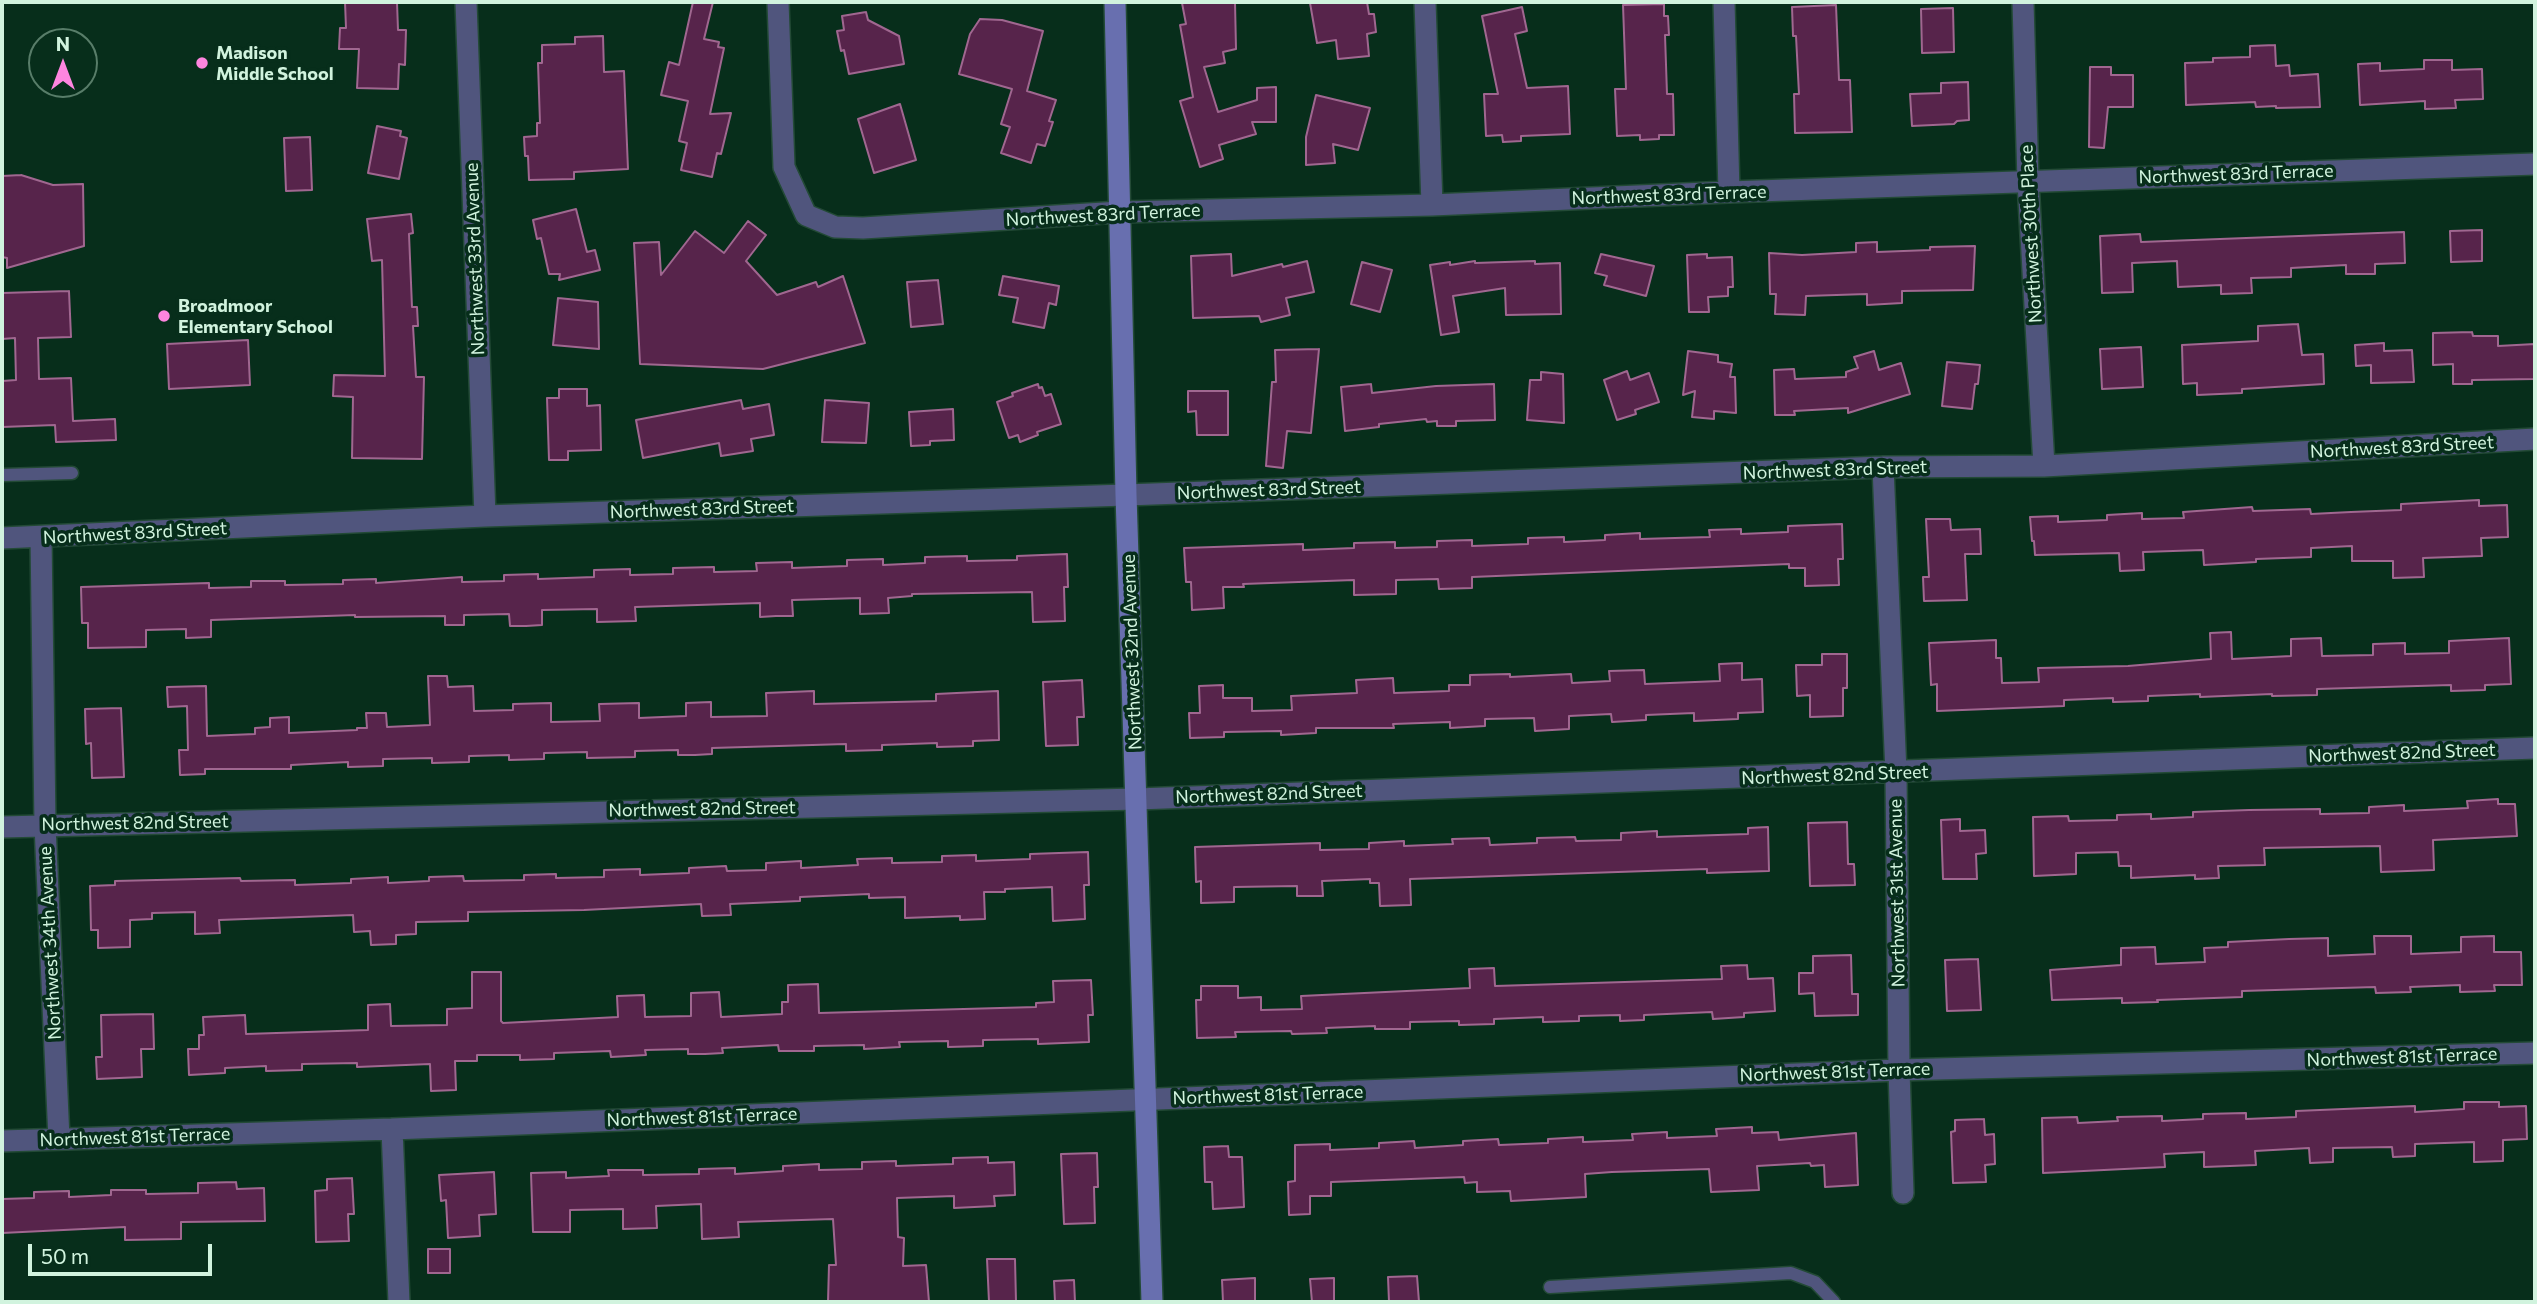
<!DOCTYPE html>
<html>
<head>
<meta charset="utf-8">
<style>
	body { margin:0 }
	#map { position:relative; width:2537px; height:1304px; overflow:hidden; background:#072e1b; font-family:Commissioner,sans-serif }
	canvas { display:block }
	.frame { position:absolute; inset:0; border:4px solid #d1f3de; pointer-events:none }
	.north { position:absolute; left:28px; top:28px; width:70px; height:70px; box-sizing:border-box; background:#072e1b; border:2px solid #587d69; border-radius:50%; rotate:0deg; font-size:19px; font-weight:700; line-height:28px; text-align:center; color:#d1f3de }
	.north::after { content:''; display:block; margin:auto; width:24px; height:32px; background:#fe85df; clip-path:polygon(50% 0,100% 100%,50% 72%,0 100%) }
	.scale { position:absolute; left:28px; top:1244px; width:184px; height:32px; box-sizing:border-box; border:4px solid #d1f3de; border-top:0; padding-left:9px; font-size:21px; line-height:24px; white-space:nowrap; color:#d1f3de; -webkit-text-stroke:5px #072e1b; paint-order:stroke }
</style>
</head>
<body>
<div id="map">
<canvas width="2537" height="1304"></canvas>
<div class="frame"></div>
<div class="north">N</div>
<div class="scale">50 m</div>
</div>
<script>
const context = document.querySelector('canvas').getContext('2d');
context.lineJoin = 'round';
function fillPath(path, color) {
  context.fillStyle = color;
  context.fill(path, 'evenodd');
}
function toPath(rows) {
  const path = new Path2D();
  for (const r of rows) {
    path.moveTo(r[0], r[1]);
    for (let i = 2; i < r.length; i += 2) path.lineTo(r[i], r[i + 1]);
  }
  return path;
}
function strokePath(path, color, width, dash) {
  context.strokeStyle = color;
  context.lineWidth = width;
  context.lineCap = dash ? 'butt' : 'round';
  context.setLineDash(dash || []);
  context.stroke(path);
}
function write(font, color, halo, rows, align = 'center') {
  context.font = font + ' Commissioner,sans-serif';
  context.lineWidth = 7;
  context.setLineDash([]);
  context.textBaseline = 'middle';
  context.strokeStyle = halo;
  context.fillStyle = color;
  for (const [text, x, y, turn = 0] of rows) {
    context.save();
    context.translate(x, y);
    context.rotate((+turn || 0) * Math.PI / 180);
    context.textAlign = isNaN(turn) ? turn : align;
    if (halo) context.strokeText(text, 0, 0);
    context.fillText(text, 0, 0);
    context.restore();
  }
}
const building = toPath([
	[345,2,397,2,398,30,406,30,405,65,399,64,398,89,357,88,359,49,339,49,340,28,346,28,345,2],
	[693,2,713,2,704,39,719,42,718,47,724,48,710,114,731,113,721,154,717,153,712,177,681,170,687,143,679,141,688,101,661,95,669,62,679,65,693,2],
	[1235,2,1236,49,1223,52,1225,63,1204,67,1218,112,1257,100,1257,88,1276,87,1276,122,1252,122,1256,134,1219,145,1223,159,1200,167,1180,101,1193,97,1180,25,1186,24,1182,3,1235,2],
	[1321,2,1367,2,1369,14,1374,14,1376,32,1367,34,1369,56,1338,59,1336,40,1317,43,1310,3,1321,2],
	[1664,4,1664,16,1668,16,1669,35,1665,35,1667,94,1673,94,1674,135,1659,135,1659,139,1640,140,1640,135,1617,136,1615,89,1626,89,1623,5,1664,4],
	[1836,5,1839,80,1850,80,1852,132,1795,133,1794,94,1799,94,1796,36,1793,36,1792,7,1836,5],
	[1522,7,1527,31,1515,34,1527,88,1568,86,1570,134,1521,136,1521,141,1503,142,1502,135,1486,136,1484,94,1498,94,1482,16,1522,7],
	[1953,8,1954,52,1922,53,1921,9,1953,8],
	[866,12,868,20,899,36,904,64,849,74,844,50,841,51,837,31,844,30,842,16,866,12],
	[980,19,1002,20,1043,31,1027,91,1056,100,1049,121,1053,122,1045,146,1037,144,1031,163,1001,153,1010,127,1001,124,1012,89,959,74,970,34,980,19],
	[603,36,604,72,624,71,628,169,574,172,574,179,529,180,528,156,525,156,524,137,537,136,537,123,540,123,538,63,542,63,542,45,575,44,575,37,603,36],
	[2275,45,2276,66,2289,65,2290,76,2318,74,2320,107,2276,108,2276,106,2256,107,2255,102,2186,105,2185,63,2213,62,2213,58,2250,57,2250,46,2275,45],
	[2424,60,2452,60,2452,70,2482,69,2483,99,2455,100,2456,108,2425,109,2425,101,2360,105,2358,64,2380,63,2380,71,2424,69,2424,60],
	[2090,67,2111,67,2111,75,2133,75,2133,107,2108,107,2104,148,2089,147,2090,67],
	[1968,82,1969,120,1957,121,1954,124,1912,126,1910,94,1941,93,1941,83,1968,82],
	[1316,95,1370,108,1358,150,1333,144,1335,163,1306,165,1306,137,1316,95],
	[900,104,916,160,874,173,858,119,900,104],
	[377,126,401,131,400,136,407,138,399,179,368,173,377,126],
	[310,137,312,190,286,191,284,138,310,137],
	[21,175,53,185,83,184,84,246,7,268,7,258,2,257,2,176,21,175],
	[576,209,587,252,595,250,600,270,559,280,560,274,549,274,541,238,537,239,533,220,576,209],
	[411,214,413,233,409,234,412,307,417,307,418,326,413,326,416,377,424,377,422,459,352,458,353,397,333,396,334,375,385,376,382,260,372,261,367,219,411,214],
	[748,221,766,235,746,261,777,295,816,282,818,287,843,276,865,343,763,369,640,364,634,243,659,242,661,275,695,231,724,253,748,221],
	[2482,230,2482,261,2451,262,2450,231,2482,230],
	[2404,232,2405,263,2375,264,2375,274,2346,274,2346,265,2291,268,2291,277,2251,278,2252,293,2221,294,2221,285,2178,287,2177,261,2132,263,2133,292,2102,293,2100,236,2140,234,2141,242,2404,232],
	[1877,242,1877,252,1930,250,1930,247,1975,246,1973,290,1902,291,1902,303,1867,305,1867,294,1806,296,1805,315,1775,314,1776,294,1770,294,1769,253,1802,255,1856,252,1856,243,1877,242],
	[1231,254,1232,276,1282,264,1283,267,1307,261,1314,292,1286,298,1290,315,1261,322,1259,316,1193,318,1191,256,1231,254],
	[1601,254,1654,266,1646,296,1604,285,1607,276,1595,273,1601,254],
	[1707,254,1707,258,1732,257,1733,287,1728,287,1728,296,1708,297,1709,312,1689,312,1687,255,1707,254],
	[1475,261,1475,263,1535,261,1535,264,1560,263,1561,314,1506,315,1505,288,1453,296,1459,332,1441,335,1430,265,1450,262,1450,265,1475,261],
	[1362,262,1392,270,1380,312,1351,304,1362,262],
	[1003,276,1059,286,1056,305,1049,303,1044,328,1013,322,1018,298,999,295,1003,276],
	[938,280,943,324,911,327,907,282,938,280],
	[69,291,71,337,38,338,39,379,71,378,73,421,115,419,116,440,56,442,55,425,2,427,2,381,16,380,15,338,2,339,2,293,69,291],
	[558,298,598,302,599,349,553,345,558,298],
	[2298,324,2302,355,2323,354,2324,384,2242,389,2242,393,2197,395,2197,383,2183,384,2182,345,2258,341,2258,326,2298,324],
	[2472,332,2473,336,2498,336,2498,346,2535,344,2535,379,2472,380,2472,384,2453,384,2453,364,2433,365,2433,333,2472,332],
	[248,340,250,385,169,389,167,344,248,340],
	[2384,343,2384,351,2412,350,2414,382,2371,383,2371,365,2356,366,2355,345,2384,343],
	[2141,347,2143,387,2102,389,2100,349,2141,347],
	[1319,349,1311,433,1287,431,1283,468,1266,466,1272,382,1276,382,1275,350,1319,349],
	[1688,351,1718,355,1718,362,1732,364,1730,377,1735,377,1736,413,1714,411,1714,419,1692,417,1695,391,1683,395,1688,351],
	[1874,351,1879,370,1901,363,1910,394,1848,413,1848,408,1794,411,1795,415,1775,415,1774,370,1794,369,1795,379,1846,377,1846,372,1858,368,1854,357,1874,351],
	[1947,362,1980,365,1978,384,1975,384,1972,409,1942,406,1947,362],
	[1627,371,1630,380,1649,373,1659,402,1635,410,1636,414,1617,420,1604,380,1627,371],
	[1541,372,1563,374,1564,423,1527,420,1530,380,1541,380,1541,372],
	[1038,384,1039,388,1042,387,1045,396,1051,394,1061,424,1037,432,1038,435,1020,442,1018,435,1009,438,997,402,1013,396,1012,393,1038,384],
	[1371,384,1372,393,1436,386,1494,384,1495,420,1456,421,1456,426,1437,426,1437,421,1427,422,1426,419,1379,424,1379,427,1345,431,1341,387,1371,384],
	[559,389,587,389,587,406,600,405,601,450,568,451,568,460,549,460,547,398,559,398,559,389],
	[1188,391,1228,391,1228,435,1197,435,1196,411,1188,412,1188,391],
	[741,400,743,409,769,404,774,435,751,439,753,451,721,456,719,443,643,458,636,420,741,400],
	[825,400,869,403,866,443,822,442,825,400],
	[953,409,954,440,930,441,930,445,911,446,909,412,953,409],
	[2479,500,2479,506,2507,505,2508,537,2481,538,2482,556,2423,558,2424,577,2393,578,2393,561,2352,561,2352,546,2311,548,2311,557,2256,559,2256,562,2204,565,2203,550,2143,552,2144,570,2120,571,2119,553,2035,555,2034,541,2032,541,2030,517,2058,516,2058,522,2107,520,2107,515,2142,513,2142,519,2184,518,2183,512,2252,507,2253,511,2310,509,2311,514,2351,512,2401,510,2401,504,2479,500],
	[1926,519,1950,519,1951,530,1980,529,1981,554,1965,554,1967,600,1924,601,1923,577,1929,577,1926,519],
	[1842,524,1843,559,1838,559,1839,585,1805,586,1805,568,1789,568,1789,564,1472,577,1472,588,1439,589,1438,579,1396,580,1396,594,1354,595,1354,580,1243,584,1244,587,1223,587,1224,608,1192,610,1191,582,1186,582,1184,548,1303,544,1303,550,1354,548,1354,543,1395,542,1395,548,1437,547,1437,541,1472,540,1472,546,1528,544,1528,538,1564,537,1564,542,1605,540,1605,535,1622,534,1640,533,1640,539,1710,537,1709,530,1741,529,1741,534,1788,532,1788,526,1842,524],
	[1067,554,1068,587,1064,587,1065,621,1033,622,1032,592,912,594,912,596,888,598,889,613,860,614,860,598,792,600,793,616,776,616,760,617,760,603,635,607,636,621,597,622,597,609,542,610,542,625,526,626,510,626,509,614,464,615,464,625,445,625,445,616,355,617,355,615,211,620,211,637,186,638,186,629,146,630,146,647,88,648,88,623,82,623,81,587,209,583,209,588,251,587,251,581,285,581,285,585,343,584,343,580,376,579,376,583,462,577,462,582,504,581,504,575,538,574,538,579,594,577,594,570,630,569,630,575,673,574,673,568,714,567,714,572,757,571,756,563,792,562,792,568,847,566,847,560,883,559,883,565,925,563,925,557,967,556,967,561,1017,560,1017,556,1067,554],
	[2231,632,2232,659,2291,656,2291,639,2321,638,2322,656,2373,655,2373,644,2405,643,2405,654,2449,653,2449,641,2509,638,2511,684,2485,685,2485,690,2451,691,2451,685,2317,689,2317,695,2272,696,2272,694,2200,697,2200,694,2148,696,2148,701,2113,702,2113,698,2064,700,2064,706,1937,711,1937,684,1931,685,1929,643,1996,640,1996,658,2001,658,2002,683,2039,682,2038,668,2128,666,2211,659,2210,633,2231,632],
	[1822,654,1847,654,1847,688,1843,688,1843,716,1810,717,1810,695,1797,696,1796,665,1822,665,1822,654],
	[1742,663,1742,680,1762,679,1763,712,1738,713,1738,719,1694,721,1694,713,1646,715,1646,720,1612,722,1611,714,1569,716,1569,729,1535,731,1534,718,1485,719,1485,726,1450,728,1450,722,1393,724,1394,728,1316,728,1316,733,1281,735,1281,731,1224,732,1224,737,1190,738,1189,713,1200,713,1199,686,1223,685,1223,698,1252,698,1252,711,1292,710,1291,696,1357,693,1356,680,1393,678,1394,693,1449,691,1449,685,1470,685,1470,675,1510,674,1510,677,1571,674,1572,683,1610,681,1609,671,1644,670,1645,684,1720,681,1719,664,1742,663],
	[428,676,447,676,448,687,473,686,474,711,513,710,513,704,551,703,551,722,600,721,599,704,639,703,639,718,686,716,686,703,711,702,711,717,767,716,766,693,814,691,814,704,936,701,936,694,998,691,999,740,973,741,973,746,937,747,937,743,882,745,882,750,846,751,846,744,712,748,712,754,695,755,678,755,678,750,635,751,635,757,587,758,587,752,544,753,544,759,509,760,509,755,469,756,469,762,432,763,432,758,383,759,383,766,348,767,348,762,291,765,291,769,205,769,205,774,180,775,179,750,188,750,187,706,168,707,167,687,206,686,207,736,255,734,255,728,270,727,270,718,289,717,289,733,357,730,357,728,367,728,366,713,386,713,387,727,430,725,428,676],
	[1082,680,1084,717,1077,717,1078,745,1046,746,1043,682,1082,680],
	[121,708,124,777,92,778,91,743,86,744,85,709,121,708],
	[2498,799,2498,804,2515,804,2517,836,2433,840,2434,870,2381,872,2380,846,2264,848,2265,865,2218,866,2219,878,2195,879,2195,875,2131,878,2131,866,2119,866,2118,852,2076,853,2076,874,2034,876,2033,817,2068,816,2069,821,2117,820,2117,815,2151,814,2151,819,2193,817,2193,812,2249,810,2320,809,2320,814,2369,813,2369,807,2404,805,2404,811,2468,808,2467,801,2498,799],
	[1960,819,1960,831,1985,830,1986,853,1976,854,1977,879,1943,879,1941,820,1960,819],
	[1847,822,1848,864,1854,864,1855,885,1810,886,1808,823,1847,822],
	[1768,827,1769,871,1707,873,1707,869,1410,879,1411,905,1380,906,1379,883,1370,883,1370,879,1322,881,1323,896,1297,896,1297,886,1234,887,1234,902,1201,903,1201,881,1196,882,1195,847,1320,843,1320,850,1369,849,1369,843,1404,841,1404,846,1453,844,1452,839,1489,838,1490,845,1537,843,1537,838,1575,837,1576,841,1621,840,1621,833,1657,831,1657,837,1748,834,1748,828,1768,827],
	[1088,852,1089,885,1084,885,1085,919,1053,921,1052,887,1005,889,1005,892,984,892,985,919,960,920,960,916,905,918,905,897,869,898,869,894,800,897,800,901,730,904,731,915,702,916,701,904,584,910,468,912,468,921,416,922,416,934,396,935,396,944,371,945,370,931,354,932,353,915,219,920,220,933,195,934,195,912,152,913,152,919,130,920,130,947,98,948,98,930,91,930,90,886,115,885,115,881,240,878,241,881,295,880,295,885,351,883,351,879,388,877,388,883,429,881,429,877,463,876,464,881,524,880,524,875,556,874,556,878,604,877,604,870,640,869,640,875,689,873,689,868,726,866,727,871,766,870,766,863,801,861,801,868,858,865,857,859,892,858,892,863,942,862,942,856,976,855,976,861,1030,859,1030,854,1088,852],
	[2374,936,2411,936,2411,954,2461,952,2461,937,2494,936,2494,952,2521,952,2522,985,2494,985,2495,991,2460,992,2460,985,2410,987,2411,992,2376,993,2375,987,2242,991,2242,997,2157,1000,2158,1002,2122,1003,2122,998,2052,1000,2050,970,2121,965,2121,948,2155,947,2156,964,2205,962,2204,948,2228,947,2228,942,2289,939,2328,938,2328,956,2375,954,2374,936],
	[1851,955,1852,994,1858,994,1858,1015,1815,1016,1814,993,1799,994,1799,973,1813,973,1813,956,1851,955],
	[1978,959,1981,1010,1947,1011,1945,960,1978,959],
	[1747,965,1748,979,1773,978,1775,1011,1744,1013,1744,1017,1713,1019,1712,1012,1644,1015,1644,1020,1620,1021,1620,1015,1579,1016,1579,1021,1543,1022,1543,1017,1494,1019,1494,1024,1459,1025,1459,1021,1410,1022,1410,1029,1375,1029,1375,1026,1326,1028,1327,1033,1292,1034,1291,1031,1235,1032,1236,1037,1197,1038,1196,1000,1201,1000,1201,986,1238,986,1238,998,1261,997,1261,1010,1302,1009,1301,996,1470,988,1469,969,1494,968,1495,986,1722,979,1721,966,1747,965],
	[472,972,501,972,501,1021,503,1023,618,1017,617,996,644,995,645,1017,691,1016,691,993,719,992,721,1017,782,1014,782,1002,788,1002,788,985,818,984,819,1013,1036,1007,1036,1003,1054,1002,1053,981,1091,980,1093,1015,1088,1015,1089,1042,1038,1044,1038,1039,983,1040,983,1046,948,1047,948,1041,899,1042,900,1047,864,1049,864,1045,814,1046,814,1051,779,1051,778,1045,722,1048,723,1053,705,1054,688,1054,688,1049,645,1050,646,1055,611,1057,610,1051,554,1053,554,1059,520,1060,520,1055,477,1055,477,1061,455,1061,456,1090,431,1091,430,1064,357,1067,357,1063,302,1064,302,1070,266,1071,266,1066,225,1068,225,1073,189,1075,188,1049,199,1049,199,1035,204,1035,203,1017,245,1015,246,1034,368,1030,368,1005,390,1004,391,1026,447,1025,447,1009,472,1008,472,972],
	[153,1014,154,1049,141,1049,142,1077,97,1079,96,1057,102,1057,101,1015,153,1014],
	[2464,1102,2499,1102,2499,1107,2526,1106,2527,1139,2503,1140,2503,1161,2474,1162,2474,1142,2415,1144,2415,1156,2393,1157,2392,1147,2333,1148,2333,1162,2310,1163,2309,1148,2255,1151,2256,1165,2204,1167,2204,1152,2164,1154,2165,1167,2043,1173,2042,1118,2077,1117,2078,1123,2118,1121,2117,1117,2162,1116,2162,1121,2203,1119,2203,1114,2246,1113,2246,1119,2296,1117,2296,1111,2415,1106,2415,1112,2464,1109,2464,1102],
	[1984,1119,1985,1135,1994,1134,1995,1164,1985,1165,1986,1182,1953,1183,1951,1132,1955,1131,1955,1120,1984,1119],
	[1752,1127,1752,1133,1778,1132,1779,1140,1856,1133,1858,1185,1825,1187,1824,1165,1811,1166,1810,1163,1757,1166,1759,1190,1711,1192,1709,1169,1612,1172,1585,1174,1586,1197,1511,1201,1510,1191,1477,1192,1477,1182,1465,1183,1464,1177,1331,1182,1331,1196,1310,1196,1310,1214,1289,1215,1288,1182,1295,1181,1295,1145,1330,1144,1330,1150,1379,1148,1379,1143,1414,1141,1415,1148,1463,1145,1463,1141,1498,1139,1499,1145,1548,1143,1548,1139,1583,1137,1583,1142,1633,1140,1632,1134,1667,1132,1667,1138,1717,1136,1716,1129,1752,1127],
	[1228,1146,1229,1157,1242,1157,1244,1207,1213,1209,1212,1182,1205,1182,1204,1147,1228,1146],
	[1097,1153,1098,1187,1094,1187,1095,1223,1064,1224,1061,1154,1097,1153],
	[988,1157,988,1163,1014,1162,1015,1195,994,1196,995,1206,954,1208,954,1196,897,1198,898,1237,904,1238,903,1266,926,1265,929,1302,828,1302,829,1265,836,1265,833,1219,738,1222,739,1237,702,1239,701,1204,656,1206,657,1228,623,1229,623,1209,570,1210,570,1232,533,1232,531,1173,566,1172,566,1178,609,1176,608,1170,643,1170,643,1175,699,1174,699,1169,735,1168,735,1174,783,1171,783,1166,819,1164,819,1170,862,1169,862,1162,896,1161,896,1166,953,1164,953,1158,988,1157],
	[494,1172,496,1214,479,1215,480,1236,448,1238,446,1200,441,1201,439,1175,494,1172],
	[352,1178,354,1214,348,1214,349,1241,316,1242,315,1191,327,1190,327,1179,352,1178],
	[236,1182,237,1189,264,1188,265,1221,181,1222,181,1239,125,1240,125,1227,2,1233,2,1199,34,1198,34,1192,69,1191,69,1197,111,1195,111,1190,146,1190,146,1194,198,1193,198,1183,236,1182],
	[428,1249,450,1249,450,1273,428,1273,428,1249],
	[987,1259,1015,1259,1016,1302,989,1302,987,1259],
	[1417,1276,1419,1302,1389,1302,1388,1277,1417,1276],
	[1255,1278,1255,1302,1223,1302,1222,1280,1255,1278],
	[1334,1278,1334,1302,1312,1302,1310,1279,1334,1278],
	[1074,1280,1075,1302,1055,1302,1054,1281,1074,1280]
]);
fillPath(building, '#57244b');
strokePath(building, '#a06790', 2);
const lane = toPath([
	[2,475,72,473],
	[1550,1287,1791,1273,1815,1282,1834,1302]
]);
const street = toPath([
	[466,2,485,516],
	[778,2,784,167,806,215,835,227,863,228,1120,212,1432,205,1729,192,2535,164],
	[1425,2,1432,205],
	[1724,2,1729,192],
	[2023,2,2028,182,2044,466],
	[1883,467,1896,773,1899,1070,1903,1193],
	[41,537,45,825,59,1139],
	[2,538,485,516,1126,495,1883,467,2044,466,2535,439],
	[2,827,1137,799,2535,748],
	[392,1129,399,1302],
	[2,1141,392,1129,1899,1070,2535,1053]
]);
const secondary = toPath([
	[1115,2,1126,495,1152,1302]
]);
strokePath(lane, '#234a36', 15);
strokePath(street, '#234a36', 24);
strokePath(secondary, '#234a36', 24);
strokePath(lane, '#50557d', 12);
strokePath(street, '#50557d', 21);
strokePath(secondary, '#686faf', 21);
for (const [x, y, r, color] of [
	[202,63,7,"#fe85df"],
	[164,316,7,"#fe85df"]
]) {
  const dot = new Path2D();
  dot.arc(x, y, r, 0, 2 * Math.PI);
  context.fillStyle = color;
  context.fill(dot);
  strokePath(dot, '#072e1b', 2.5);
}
write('bold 18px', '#d1f3de', '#072e1b', [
	["Madison",216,53],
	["Middle School",216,74],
	["Broadmoor",178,306],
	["Elementary School",178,327]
], 'left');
write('18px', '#d1f3de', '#072e1b', [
	["Northwest 83rd Terrace",2236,174,-2],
	["Northwest 83rd Terrace",1669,195,-2],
	["Northwest 83rd Terrace",1103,215,-3],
	["Northwest 30th Place",2031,234,-93],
	["Northwest 33rd Avenue",475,259,-92],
	["Northwest 83rd Street",2402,447,-3],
	["Northwest 83rd Street",1835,470,-2],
	["Northwest 83rd Street",1269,490,-2],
	["Northwest 83rd Street",702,509,-2],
	["Northwest 83rd Street",135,533,-3],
	["Northwest 32nd Avenue",1132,652,-92],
	["Northwest 82nd Street",2402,753,-2],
	["Northwest 82nd Street",1835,775,-2],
	["Northwest 82nd Street",1269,794,-2],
	["Northwest 82nd Street",702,809,-1],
	["Northwest 82nd Street",135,823,-1],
	["Northwest 31st Avenue",1897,893,-91],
	["Northwest 34th Avenue",50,943,-93],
	["Northwest 81st Terrace",2402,1057,-2],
	["Northwest 81st Terrace",1835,1072,-2],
	["Northwest 81st Terrace",1268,1095,-2],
	["Northwest 81st Terrace",702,1117,-2],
	["Northwest 81st Terrace",135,1137,-2]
]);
</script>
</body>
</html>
